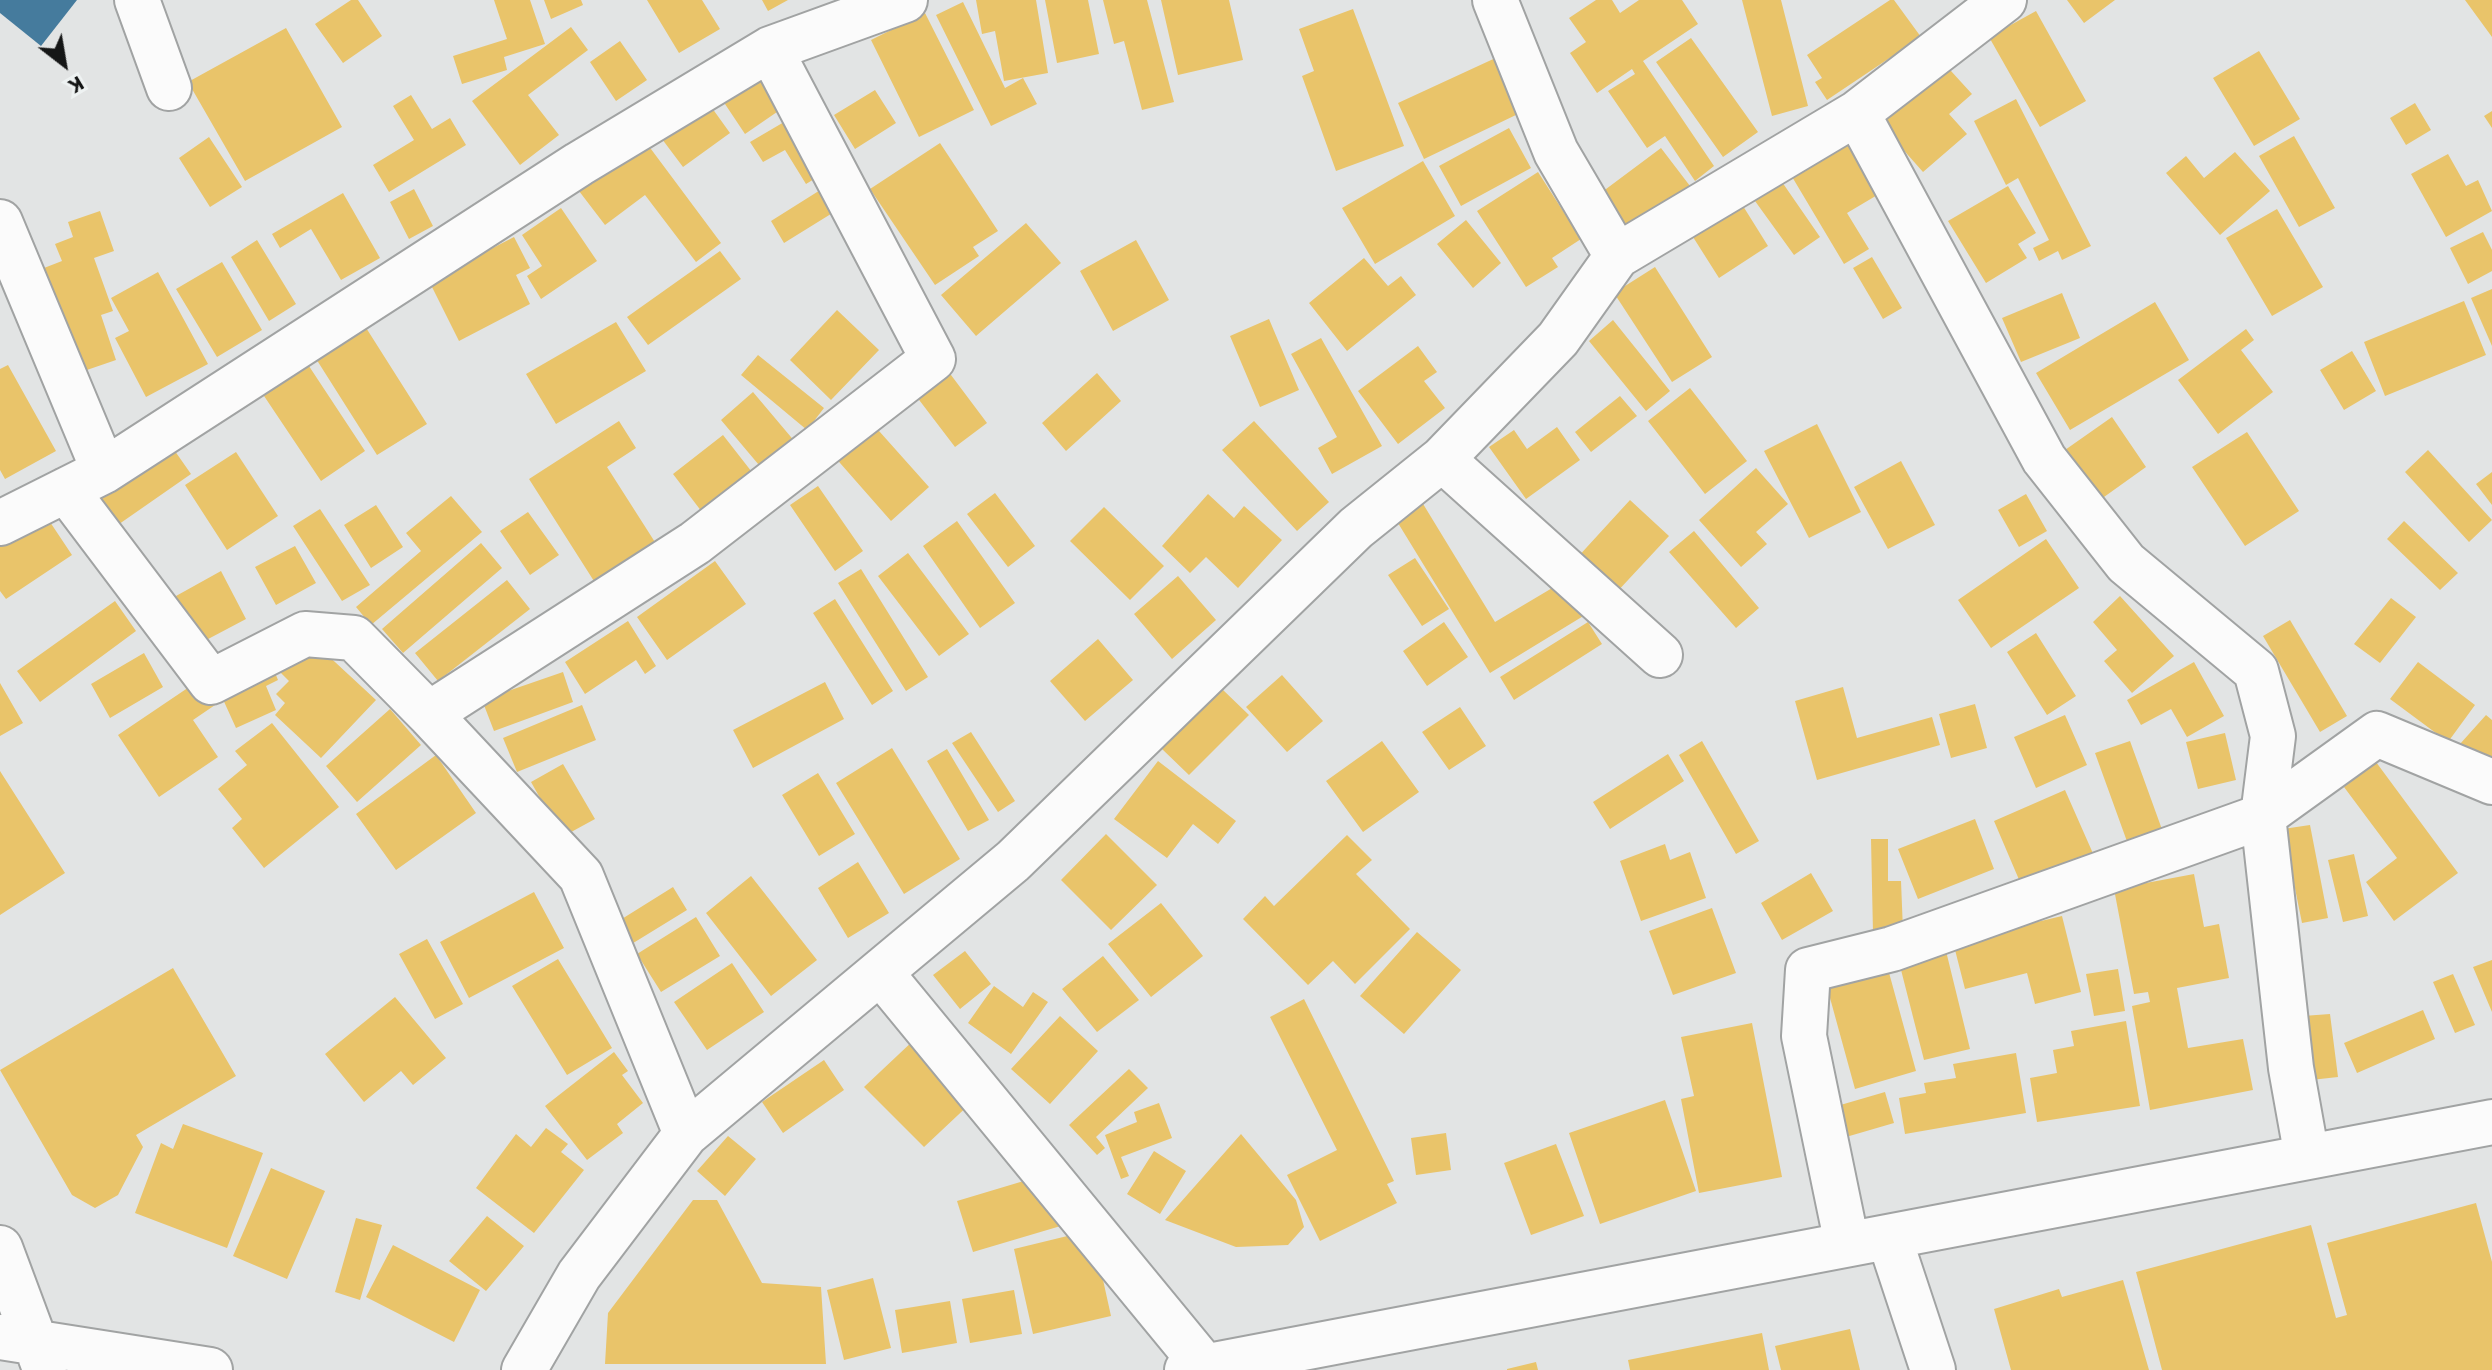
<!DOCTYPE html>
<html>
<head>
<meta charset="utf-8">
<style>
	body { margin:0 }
	#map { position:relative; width:2492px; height:1370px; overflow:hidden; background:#e2e4e4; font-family:"Source Sans 3",sans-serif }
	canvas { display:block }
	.north { position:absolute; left:24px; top:24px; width:80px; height:80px; -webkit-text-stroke:6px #eef2f2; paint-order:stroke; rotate:149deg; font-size:22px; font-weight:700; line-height:32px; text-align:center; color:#151616 }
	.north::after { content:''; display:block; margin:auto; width:28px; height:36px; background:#151616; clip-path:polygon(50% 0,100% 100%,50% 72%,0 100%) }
</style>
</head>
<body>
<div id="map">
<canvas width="2492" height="1370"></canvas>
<div class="north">K</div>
</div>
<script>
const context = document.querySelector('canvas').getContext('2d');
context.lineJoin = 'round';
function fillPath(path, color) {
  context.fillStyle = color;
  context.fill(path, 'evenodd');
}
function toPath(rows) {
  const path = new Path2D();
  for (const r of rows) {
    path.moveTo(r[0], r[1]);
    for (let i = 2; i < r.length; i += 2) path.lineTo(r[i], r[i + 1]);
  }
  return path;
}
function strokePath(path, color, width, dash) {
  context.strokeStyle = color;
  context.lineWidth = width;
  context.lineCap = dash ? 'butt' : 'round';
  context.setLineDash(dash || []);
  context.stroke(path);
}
fillPath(toPath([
	[351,0,358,0,382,36,343,63,315,24],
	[494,0,530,0,545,44,504,57,507,70,462,84,453,56,507,39],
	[544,0,581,0,583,5,551,19],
	[647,0,702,0,720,29,679,53],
	[762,0,788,0,768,11],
	[976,0,1036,0,1048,73,1004,81,995,31,982,34],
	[1045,0,1088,0,1099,54,1057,63],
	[1103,0,1147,0,1174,102,1142,110,1124,41,1114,44],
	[1161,0,1229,0,1243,60,1178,75],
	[1596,0,1612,0,1620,13,1639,0,1682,0,1698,24,1643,61,1714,166,1695,181,1665,136,1647,148,1608,91,1635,74,1632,69,1597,93,1570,53,1586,42,1569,18],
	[1742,0,1781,0,1808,106,1772,116],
	[1890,0,1894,0,1921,37,1827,100,1815,82,1822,78,1807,55],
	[2067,0,2115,0,2084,23],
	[2465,0,2492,0,2492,37],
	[963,2,1005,88,1023,78,1037,104,991,126,936,15],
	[1353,9,1404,146,1336,171,1302,76,1314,71,1299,29],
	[2036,11,2086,101,2040,127,1989,37],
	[925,13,974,110,919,137,871,40],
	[571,27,588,50,528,95,559,135,520,165,472,101],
	[286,28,342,127,245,181,188,82],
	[1691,38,1758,132,1723,157,1656,62],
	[620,41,647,80,616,101,590,62],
	[2259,51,2300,119,2254,146,2213,78],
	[1502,55,1513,78,1504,84,1518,114,1424,159,1398,103],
	[763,57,793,101,745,134,715,89],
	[1941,60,1972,94,1949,114,1967,134,1923,172,1876,119],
	[875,90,896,123,855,149,834,115],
	[411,95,432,129,450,118,466,145,389,192,373,165,414,140,393,106],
	[2016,99,2091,246,2062,260,2058,251,2039,261,2033,248,2049,240,2018,178,2006,185,1974,121],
	[707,101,730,133,683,167,659,135],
	[2415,103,2431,130,2406,145,2390,118],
	[2492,111,2492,128,2484,116],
	[796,115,829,170,806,184,785,150,763,162,750,142],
	[1509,128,1531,168,1461,206,1439,166],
	[2294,136,2335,208,2299,227,2259,156],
	[209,137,242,187,210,207,179,158],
	[645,141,721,243,696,262,645,195,605,225,579,191],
	[1848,141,1879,194,1847,213,1869,249,1844,264,1791,175],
	[940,143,998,231,973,247,979,256,935,285,870,189],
	[1661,148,1690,186,1626,234,1598,195],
	[2235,152,2270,191,2220,235,2166,173,2186,156,2204,178],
	[2448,154,2466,186,2478,180,2492,211,2446,237,2411,174],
	[1423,161,1455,216,1375,264,1342,208],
	[1538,172,1581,239,1552,258,1558,267,1526,287,1477,211],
	[833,182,847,204,784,243,771,221],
	[1782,182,1820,237,1794,255,1755,201],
	[2008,186,2036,233,2018,244,2027,258,1986,283,1948,221],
	[414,189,433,226,409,239,390,202],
	[343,193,380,258,341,280,311,229,280,248,272,234],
	[1743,206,1768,246,1719,278,1693,237],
	[561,208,597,261,541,299,527,276,542,266,522,235],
	[2277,209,2323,287,2272,316,2226,238],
	[100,211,114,251,94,258,113,311,101,315,116,360,81,372,44,268,62,261,55,244,73,237,68,222],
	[1466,220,1501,263,1473,288,1437,244],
	[1026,223,1061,263,976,336,941,295],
	[2483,232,2492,250,2492,271,2468,284,2450,248],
	[514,237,530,268,516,275,530,304,459,341,429,281],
	[257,240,296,304,269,321,231,257],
	[1136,240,1169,300,1113,331,1080,271],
	[720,251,741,279,648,345,627,317],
	[1872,257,1902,308,1883,319,1853,268],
	[1364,258,1388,286,1401,276,1416,295,1347,351,1309,303],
	[222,262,262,330,217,357,176,289],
	[1655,267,1712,357,1672,382,1614,293],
	[158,272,208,364,146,397,115,338,129,331,111,298],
	[2492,289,2492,346,2471,298],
	[2062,293,2080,338,2021,362,2002,318],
	[2464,301,2486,355,2385,396,2364,342],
	[2155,302,2189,360,2070,430,2036,373],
	[837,310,879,350,831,400,790,360],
	[1269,319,1299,390,1260,407,1230,336],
	[1613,320,1670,391,1646,411,1589,341],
	[616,322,646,371,556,424,526,374],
	[363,323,427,424,377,455,313,354],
	[2246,329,2254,340,2241,350,2273,392,2218,434,2178,380],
	[1321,338,1382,446,1332,474,1318,448,1337,437,1291,354],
	[1418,346,1437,372,1424,381,1445,408,1398,444,1358,391],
	[2352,351,2376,391,2344,410,2320,370],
	[301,354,365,451,321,481,256,384],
	[758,355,824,408,807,430,741,375],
	[942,363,987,423,955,447,910,388],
	[8,365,56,451,5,479,0,470,0,369],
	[1097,373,1121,401,1066,451,1042,423],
	[1690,388,1747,461,1705,494,1648,421],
	[753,392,796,443,764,471,721,420],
	[1620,396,1637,416,1591,452,1575,432],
	[2112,417,2146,467,2090,507,2055,457],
	[619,421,636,448,607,467,660,550,599,589,529,479],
	[1254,421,1329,502,1297,531,1222,450],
	[871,422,929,487,891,521,833,455],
	[1817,424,1861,512,1809,538,1764,451],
	[1557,427,1580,460,1526,499,1489,447,1514,430,1527,449],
	[2247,432,2299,511,2245,546,2192,467],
	[723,435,755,476,705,516,673,474],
	[170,444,191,474,112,529,91,499],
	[2428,450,2492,520,2469,542,2405,472],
	[236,452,278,516,227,550,185,485],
	[1901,461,1935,525,1888,549,1854,487],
	[1756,468,1788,504,1756,532,1767,544,1741,567,1699,520],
	[2492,472,2492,505,2476,484],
	[818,486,863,551,835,571,790,505],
	[995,493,1035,546,1008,567,967,514],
	[1208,494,1234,518,1244,506,1282,540,1238,588,1206,557,1190,573,1162,546],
	[1417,494,1495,622,1564,581,1585,615,1490,673,1390,510],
	[2026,494,2047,531,2019,547,1998,510],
	[451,496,482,532,371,625,356,607,421,551,406,533],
	[1630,500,1669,536,1615,594,1576,559],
	[376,505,403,547,371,568,344,525],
	[1104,507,1164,566,1130,600,1070,541],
	[320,509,370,585,342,601,293,526],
	[528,512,559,555,530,575,500,531],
	[44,513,72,555,6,599,0,591,0,542],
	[957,521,1015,603,980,628,923,546],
	[2404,521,2458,573,2440,590,2387,539],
	[1694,531,1759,608,1736,628,1669,552],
	[2046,539,2079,588,1991,648,1958,600],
	[481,543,502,568,403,653,382,629],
	[295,546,316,583,276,605,255,567],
	[908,553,969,634,939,656,878,576],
	[1415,558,1449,609,1422,626,1388,575],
	[715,561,746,604,667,660,637,617],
	[861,569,928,677,906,691,838,583],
	[221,571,246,619,193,647,167,601],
	[1178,576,1216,620,1172,659,1134,614],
	[507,580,530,609,438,681,415,653],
	[2120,596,2174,656,2132,693,2104,661,2117,650,2093,622],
	[2391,598,2416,617,2380,663,2354,644],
	[835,599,893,691,872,705,813,613],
	[115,601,136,631,40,702,17,671],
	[2290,620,2347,716,2320,732,2263,636],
	[628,621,656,666,645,674,636,660,585,694,565,662],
	[1444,622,1468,657,1427,686,1403,651],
	[1588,622,1602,644,1514,700,1500,677],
	[2036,633,2076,696,2047,715,2007,652],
	[308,637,376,700,321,758,275,715,285,703,276,694,289,681,277,669],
	[1098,639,1133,680,1085,721,1050,681],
	[144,653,163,687,110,718,91,684],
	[270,661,278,680,266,686,276,710,236,728,216,684],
	[2194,662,2224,716,2187,737,2171,709,2141,725,2127,700],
	[2418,662,2475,705,2448,742,2390,699],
	[563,672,573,702,494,731,482,700],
	[1282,675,1323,721,1287,752,1246,707],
	[201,679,218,703,193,720,218,757,159,797,118,735],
	[825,682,844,719,753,768,733,730],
	[0,683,23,723,0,736],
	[1843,687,1857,738,1932,717,1940,745,1817,780,1795,701],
	[1222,689,1249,715,1189,775,1162,749],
	[1975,704,1987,748,1951,758,1939,714],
	[582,705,596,740,517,772,503,738],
	[1460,707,1486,746,1449,770,1422,732],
	[390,709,421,745,357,802,326,766],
	[2065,715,2087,765,2036,788,2014,737],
	[2486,715,2492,720,2492,772,2460,744],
	[272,723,339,807,264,868,232,828,242,819,218,789,247,765,235,751],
	[971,732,1015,801,998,812,952,743],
	[2225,733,2236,780,2198,789,2186,742],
	[1382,741,1419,792,1363,832,1326,781],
	[1702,741,1759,841,1736,854,1679,755],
	[2130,741,2168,846,2133,858,2095,753],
	[892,748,960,859,904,894,836,783],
	[947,749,989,820,968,831,927,761],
	[1668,754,1684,781,1610,829,1593,802],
	[436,755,476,813,396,870,356,814],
	[1158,761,1236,821,1218,844,1193,824,1167,858,1114,819],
	[2376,762,2458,873,2394,921,2366,882,2397,858,2344,787],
	[563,764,595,819,562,837,531,782],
	[0,771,65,873,0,915],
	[818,773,855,834,819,856,782,795],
	[2065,790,2095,858,2023,889,1994,821],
	[1975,819,1994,869,1918,899,1898,849],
	[2310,825,2328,918,2302,923,2283,829],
	[1106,834,1157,885,1111,930,1061,880],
	[1347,835,1372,860,1356,874,1410,929,1355,984,1333,961,1308,985,1243,919,1265,896,1274,906],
	[1871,839,1888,839,1888,881,1901,881,1903,931,1873,933],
	[1665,844,1670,860,1690,852,1706,898,1641,921,1620,861],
	[2354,854,2368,916,2343,922,2328,860],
	[858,862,889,913,848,938,818,888],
	[1811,873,1833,911,1782,940,1761,903],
	[2194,874,2204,927,2219,924,2229,978,2177,988,2188,1048,2243,1039,2253,1090,2150,1110,2132,1006,2150,1002,2148,992,2134,994,2114,889],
	[751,876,817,960,771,996,706,913],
	[673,887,687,910,630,945,617,922],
	[534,892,564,948,469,998,440,942],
	[1161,903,1203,956,1151,997,1108,944],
	[1712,908,1736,973,1673,995,1649,931],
	[2062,916,2081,992,2035,1004,2027,973,1965,989,1953,942],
	[696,917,720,956,661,992,637,954],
	[1417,932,1461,970,1404,1034,1360,996],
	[427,939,463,1004,435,1019,399,954],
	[965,951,991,984,960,1009,933,975],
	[1946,951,1970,1049,1924,1060,1899,962],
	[1103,956,1139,1000,1097,1032,1062,989],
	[558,959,612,1048,567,1075,512,986],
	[2492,960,2492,1012,2473,967],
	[732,963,764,1012,707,1050,674,1002],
	[173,968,236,1076,136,1135,143,1147,118,1195,95,1208,72,1195,0,1070],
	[1888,969,1916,1071,1855,1089,1827,987],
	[2118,969,2125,1011,2094,1016,2086,974],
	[2453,974,2475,1025,2455,1033,2433,982],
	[994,986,1023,1007,1033,992,1048,1002,1011,1054,968,1023],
	[395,997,446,1058,413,1085,401,1071,364,1102,325,1054],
	[1304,999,1394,1181,1387,1184,1397,1203,1320,1241,1287,1175,1337,1150,1270,1017],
	[2423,1010,2435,1039,2357,1073,2344,1043],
	[2330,1014,2338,1077,2311,1080,2303,1016],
	[1060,1016,1098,1051,1050,1104,1011,1069],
	[2126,1021,2140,1106,2037,1122,2030,1078,2057,1073,2053,1050,2074,1046,2071,1031],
	[1752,1023,1782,1177,1699,1193,1681,1099,1694,1096,1681,1037],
	[915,1039,974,1100,924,1147,864,1087],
	[614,1052,628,1071,622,1075,643,1103,617,1124,623,1133,587,1160,545,1106],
	[2016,1053,2026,1113,1905,1134,1899,1098,1926,1093,1924,1083,1956,1078,1953,1064],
	[824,1060,844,1090,783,1133,762,1102],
	[1129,1069,1148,1088,1096,1137,1105,1148,1097,1155,1069,1125],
	[1885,1092,1894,1123,1846,1137,1837,1106],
	[1665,1100,1696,1191,1600,1224,1569,1133],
	[1159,1103,1172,1138,1121,1157,1129,1176,1121,1179,1105,1135,1137,1122,1134,1112],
	[183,1124,263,1153,227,1248,135,1213,161,1143,173,1149],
	[546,1128,568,1144,561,1152,584,1170,534,1233,476,1188,516,1134,531,1147],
	[1446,1133,1451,1170,1416,1175,1411,1138],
	[1241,1134,1296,1200,1304,1227,1288,1245,1236,1247,1165,1220],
	[728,1136,756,1159,725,1196,697,1171],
	[1556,1144,1584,1216,1531,1235,1504,1163],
	[1154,1151,1186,1171,1160,1214,1127,1194],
	[271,1168,325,1191,287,1279,233,1256],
	[1037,1177,1064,1225,973,1252,957,1201],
	[693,1200,717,1200,762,1283,821,1287,826,1364,605,1364,608,1313],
	[2476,1203,2492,1262,2492,1370,2162,1370,2136,1272,2311,1225,2336,1318,2347,1315,2327,1243],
	[487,1216,524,1246,486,1291,449,1261],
	[356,1218,382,1225,360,1300,335,1292],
	[1092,1230,1111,1316,1033,1334,1014,1249],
	[393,1245,480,1290,454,1342,366,1297],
	[873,1278,891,1348,844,1360,827,1290],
	[2123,1280,2149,1370,2011,1370,1994,1309,2059,1289,2062,1297],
	[1014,1290,1022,1334,970,1343,962,1299],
	[950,1301,957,1343,902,1353,895,1310],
	[1850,1329,1860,1370,1781,1370,1775,1346],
	[1762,1333,1769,1370,1630,1370,1628,1360],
	[1536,1362,1538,1370,1507,1370,1507,1369]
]), '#e9c46a');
fillPath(toPath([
	[0,0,77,0,41,46,0,13]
]), '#457b9d');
const minor = toPath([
	[137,0,169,88],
	[1495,0,1556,152,1617,256],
	[1857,113,2044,459,2126,563,2256,671,2273,736,2263,816,2291,1068,2307,1157],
	[0,222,104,471],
	[1442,459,1660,655],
	[66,490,211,682,305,634,354,638,429,714,581,876,686,1134],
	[0,523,104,471,579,164,770,49,905,0],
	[429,714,695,543,933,359,770,49],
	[880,972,1205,1367],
	[1889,1237,1933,1370],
	[1847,1244,1804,1036,1808,970,1892,949,2263,816,2377,734,2492,782],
	[0,1248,44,1366],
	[0,1337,210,1370],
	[524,1370,579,1275,686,1134,1013,861,1356,528,1442,459,1558,339,1617,256,1857,113,2004,0],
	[1187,1370,2492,1122]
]);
strokePath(minor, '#a1a3a3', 48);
strokePath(minor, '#fbfbfb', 44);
</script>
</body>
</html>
